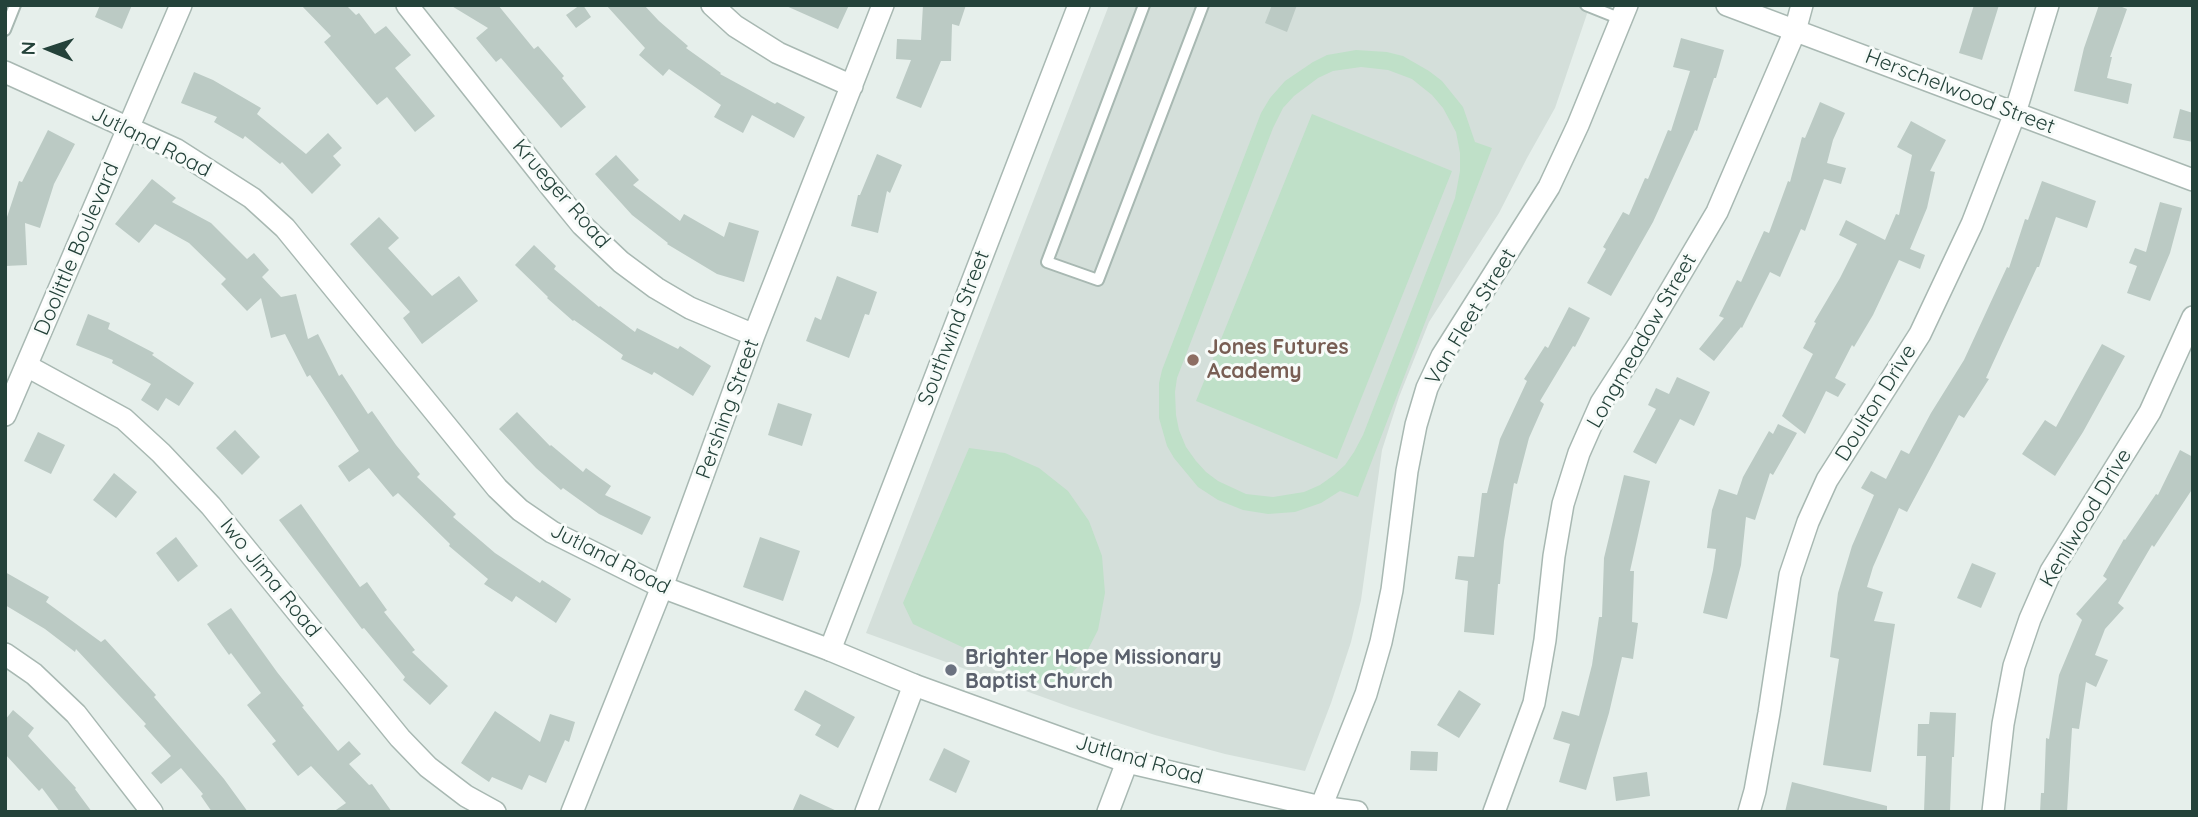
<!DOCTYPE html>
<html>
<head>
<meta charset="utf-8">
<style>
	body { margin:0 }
	#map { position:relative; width:2198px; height:817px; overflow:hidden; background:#e6efeb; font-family:Quicksand,sans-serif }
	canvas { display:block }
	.frame { position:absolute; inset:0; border:7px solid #24423a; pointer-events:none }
	.north { position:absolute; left:14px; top:14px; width:70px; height:70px; -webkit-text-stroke:5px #f7fbf9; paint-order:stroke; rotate:272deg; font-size:19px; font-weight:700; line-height:28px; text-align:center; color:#24423a }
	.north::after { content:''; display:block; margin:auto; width:24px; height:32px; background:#24423a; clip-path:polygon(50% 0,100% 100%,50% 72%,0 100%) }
</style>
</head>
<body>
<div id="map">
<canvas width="2198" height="817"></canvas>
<div class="frame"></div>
<div class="north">N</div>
</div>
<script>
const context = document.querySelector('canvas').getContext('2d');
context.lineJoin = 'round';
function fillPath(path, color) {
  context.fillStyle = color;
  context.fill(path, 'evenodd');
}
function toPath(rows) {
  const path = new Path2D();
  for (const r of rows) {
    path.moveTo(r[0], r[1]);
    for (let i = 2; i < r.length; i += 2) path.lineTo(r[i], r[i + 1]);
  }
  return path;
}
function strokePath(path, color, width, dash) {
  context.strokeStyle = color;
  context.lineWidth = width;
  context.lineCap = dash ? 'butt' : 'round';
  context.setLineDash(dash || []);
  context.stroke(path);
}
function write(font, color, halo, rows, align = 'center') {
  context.font = font + ' Quicksand,sans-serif';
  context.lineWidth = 6;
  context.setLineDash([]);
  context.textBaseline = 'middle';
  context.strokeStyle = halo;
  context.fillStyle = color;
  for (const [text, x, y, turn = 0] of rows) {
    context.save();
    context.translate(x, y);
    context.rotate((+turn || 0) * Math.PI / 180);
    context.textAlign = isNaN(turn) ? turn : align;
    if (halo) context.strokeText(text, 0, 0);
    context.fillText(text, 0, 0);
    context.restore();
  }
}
fillPath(toPath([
	[1109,5,1590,5,1555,108,1527,158,1499,213,1429,322,1399,397,1382,450,1361,600,1351,642,1331,703,1305,771,1225,754,1155,735,1070,707,866,633]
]), '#d4dfda');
fillPath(toPath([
	[1356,50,1387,52,1403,56,1429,71,1442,81,1463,107,1475,142,1492,148,1358,497,1340,491,1321,503,1295,512,1268,514,1243,510,1218,500,1198,487,1174,458,1167,446,1159,418,1159,383,1162,370,1261,113,1270,98,1285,81,1313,62,1327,55],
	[1361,67,1388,70,1412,79,1432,95,1443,108,1456,132,1460,153,1460,171,1455,198,1363,435,1354,452,1345,465,1334,475,1320,485,1304,492,1273,497,1246,494,1218,481,1206,472,1196,461,1186,447,1179,430,1176,415,1175,392,1177,378,1273,128,1283,108,1294,96,1318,78,1333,71],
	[1312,114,1452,171,1337,459,1196,401],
	[969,448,1005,453,1039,468,1068,491,1089,521,1102,556,1105,593,1098,630,1081,663,1056,691,913,624,903,603]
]), '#bfe0c8');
fillPath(toPath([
	[100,5,132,5,122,29,95,17],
	[301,5,346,5,356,15,359,13,375,34,386,26,411,55,395,68,435,116,415,132,387,97,377,105,324,42,331,36],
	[450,5,498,5,534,49,538,46,564,76,562,78,586,107,561,128,501,58,496,62,476,38,488,28],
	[580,5,583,5,591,17,576,28,566,15],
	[606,5,644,5,659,21,688,46,686,48,721,73,720,74,775,104,777,102,805,117,794,138,752,115,743,133,714,117,721,105,669,69,663,76,639,55,645,48],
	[784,5,849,5,838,29],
	[923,5,966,5,959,26,952,24,951,61,941,61,921,108,896,98,911,60,896,59,897,39,921,40],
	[1272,5,1297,5,1287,32,1265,23],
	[1974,5,1999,5,1982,60,1959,53],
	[2099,5,2117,5,2127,9,2110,57,2112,57,2107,78,2132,84,2128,104,2074,91,2084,48],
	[1681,38,1724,50,1716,78,1714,78,1697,131,1695,130,1653,222,1611,296,1587,283,1606,249,1603,247,1623,212,1629,215,1645,178,1648,179,1668,130,1671,131,1690,71,1673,67],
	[194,72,213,80,261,108,257,114,306,154,328,133,342,148,333,156,341,165,312,194,282,162,280,164,245,136,243,139,214,122,217,117,181,103],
	[1820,102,1845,113,1833,140,1827,163,1846,168,1841,184,1824,179,1805,231,1801,229,1780,277,1770,272,1742,328,1741,327,1714,361,1699,349,1724,318,1719,316,1737,280,1741,282,1764,231,1769,233,1788,181,1790,182,1802,137,1805,138],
	[2180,109,2193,113,2193,142,2173,138],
	[1911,121,1946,140,1930,171,1935,172,1927,208,1910,249,1925,255,1920,269,1899,260,1873,315,1854,347,1852,345,1835,378,1846,384,1838,397,1826,391,1805,434,1782,416,1813,354,1803,348,1816,323,1814,322,1840,278,1857,244,1839,235,1846,220,1885,240,1896,214,1899,215,1912,155,1897,147],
	[48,130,75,144,54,184,40,228,25,223,27,265,5,266,5,223,19,181,22,182],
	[877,154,902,165,890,193,887,191,878,233,851,226,858,195,860,195],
	[616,155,639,180,633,185,680,221,684,214,724,237,729,222,759,231,744,282,717,274,667,244,668,243,632,215,595,174],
	[152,179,176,198,172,202,211,223,247,259,254,253,269,270,262,277,281,297,296,294,308,339,318,334,339,376,342,374,368,414,372,411,396,445,420,474,417,477,456,514,453,517,495,553,540,583,542,580,571,599,556,623,516,596,512,602,484,584,488,579,449,546,450,544,398,493,393,497,369,468,349,482,338,466,359,451,310,375,307,377,285,334,271,338,261,298,247,311,221,284,226,279,189,243,155,224,139,243,115,224],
	[2042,181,2096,201,2087,228,2056,217,2039,267,2037,267,1986,378,1989,379,1964,418,1959,415,1907,512,1899,508,1873,567,1867,587,1883,592,1874,621,1895,624,1871,772,1823,765,1839,659,1830,657,1838,593,1852,546,1874,495,1861,488,1871,471,1886,479,1901,450,1909,454,1931,413,1964,360,2007,267,2009,268,2025,219,2028,220],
	[2160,202,2182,208,2170,253,2150,301,2127,293,2137,266,2129,263,2135,248,2146,252],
	[379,217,399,238,388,248,432,296,459,276,478,301,422,344,403,318,410,312,350,244],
	[534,245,556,266,554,269,599,307,600,306,635,332,637,328,678,349,680,346,711,366,693,396,654,372,652,375,621,359,623,355,574,320,573,321,547,298,548,297,515,265],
	[837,276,877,292,869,315,865,314,849,358,806,341,815,317,821,320],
	[1569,307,1590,318,1575,347,1573,346,1540,401,1544,404,1529,438,1517,484,1514,483,1504,541,1500,584,1498,584,1494,635,1464,632,1468,581,1455,579,1458,556,1474,557,1482,493,1487,493,1500,439,1527,381,1524,379,1545,346,1548,348],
	[88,314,110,323,108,329,154,353,152,355,194,383,179,406,166,398,158,411,141,400,151,384,112,363,113,360,76,345],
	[2102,344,2125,356,2083,432,2055,476,2022,454,2045,420,2056,427],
	[1677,377,1710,392,1694,426,1680,419,1656,464,1633,452,1656,409,1648,405,1656,388,1669,394],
	[778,403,812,414,802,446,768,435],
	[517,412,550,446,551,445,583,472,586,468,611,486,605,495,651,517,642,535,599,514,563,488,561,490,536,468,499,429],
	[1778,424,1797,433,1773,475,1770,473,1755,520,1746,517,1741,565,1727,619,1703,613,1713,570,1716,549,1707,548,1712,510,1719,489,1737,495,1743,477,1769,431,1773,434],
	[235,430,260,457,242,475,216,448],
	[38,432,65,445,51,474,24,461],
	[2180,450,2193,457,2193,488,2154,547,2152,545,2118,603,2124,608,2105,629,2095,655,2108,660,2096,687,2086,682,2079,729,2072,728,2067,812,2040,812,2041,793,2044,793,2046,738,2049,739,2059,675,2082,620,2076,614,2107,579,2103,576,2124,539,2125,540,2156,494,2158,495],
	[114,473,137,492,116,518,93,500],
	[1624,475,1650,481,1630,571,1634,571,1632,622,1638,623,1633,659,1622,657,1609,713,1586,790,1559,782,1570,744,1553,739,1562,711,1579,716,1592,665,1599,617,1602,617,1604,558],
	[301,504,360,587,367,582,387,610,384,612,415,650,412,652,448,686,430,705,403,680,405,677,364,628,362,629,279,520],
	[176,537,198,566,178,582,156,553],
	[760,537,800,551,783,601,743,587],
	[1972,563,1996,573,1981,608,1957,598],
	[5,572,49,597,46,602,101,642,105,639,156,695,154,697,224,779,248,812,212,812,201,796,203,794,181,768,161,784,151,773,171,756,144,726,146,724,76,649,75,652,45,629,5,605],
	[231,608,277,672,304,706,302,707,338,751,349,741,361,754,349,764,369,785,372,784,392,812,333,812,346,803,311,766,298,776,272,744,276,741,247,705,261,693,231,653,229,655,207,624],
	[805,690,855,717,838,748,815,735,821,725,794,710],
	[1459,690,1481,704,1459,738,1437,725],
	[13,710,34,728,28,736,76,788,75,789,92,812,60,812,42,788,39,791,5,754,5,720],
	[495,711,540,742,550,714,575,722,569,742,565,740,546,783,529,775,522,790,492,777,489,782,461,763],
	[1930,712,1956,713,1954,757,1952,757,1950,812,1924,812,1926,756,1917,756,1918,724,1929,724],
	[944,748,970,761,956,793,929,780],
	[1411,751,1438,752,1437,771,1410,770],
	[1647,772,1650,796,1616,801,1613,777],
	[1792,782,1887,806,1887,812,1785,812],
	[800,794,839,812,792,812]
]), '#bbcac4');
const service = toPath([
	[1144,5,1047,262,1098,280,1203,5],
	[1586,5,1621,19],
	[5,30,15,5]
]);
const minor = toPath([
	[407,5,551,187,582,225,621,262,656,288,690,308,754,335],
	[712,5,735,26,778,53,852,86],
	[1727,5,2193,180],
	[27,366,124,419,161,453,211,506,400,738,428,767,466,796,495,812],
	[5,415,181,5],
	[830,650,1079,5],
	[5,654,34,674,76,714,152,812],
	[1321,807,1366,694,1381,642,1392,590,1407,471,1416,425,1427,388,1442,356,1549,187,1578,125,1627,5],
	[572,812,662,587,754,335,883,5],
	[866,812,914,685],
	[1108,812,1127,762],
	[1494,812,1534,703,1545,640,1554,556,1563,504,1579,453,1601,403,1639,344,1717,212,1795,31,1802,5],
	[1749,812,1755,791,1769,713,1790,575,1808,522,1827,480,1920,334,1972,224,2015,113,2048,5],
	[1993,812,2003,724,2014,666,2030,619,2051,571,2150,412,2193,317]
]);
const tertiary = toPath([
	[5,72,177,150,252,198,285,228,497,488,520,510,552,532,662,587,830,650,914,685,1127,762,1321,807,1357,812]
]);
strokePath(service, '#a8b8b2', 14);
strokePath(minor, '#a8b8b2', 24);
strokePath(tertiary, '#a8b8b2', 24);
strokePath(service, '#fff', 10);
strokePath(minor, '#fff', 21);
strokePath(tertiary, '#fff', 21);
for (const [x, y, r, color] of [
	[1193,360,7,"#8d6e63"],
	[951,670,7,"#6b7280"]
]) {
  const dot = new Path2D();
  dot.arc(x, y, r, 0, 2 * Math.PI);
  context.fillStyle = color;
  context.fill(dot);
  strokePath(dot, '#f7fbf9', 2.5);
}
write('21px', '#24423a', '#f7fbf9', [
	["Herschelwood Street",1960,92,21],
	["Jutland Road",151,142,27],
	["Krueger Road",561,194,49],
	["Doolittle Boulevard",77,249,-67],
	["Van Fleet Street",1471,317,-59],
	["Southwind Street",954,328,-69],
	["Longmeadow Street",1642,341,-60],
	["Doulton Drive",1876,403,-58],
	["Pershing Street",728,409,-70],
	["Kenilwood Drive",2086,518,-59],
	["Jutland Road",610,559,27],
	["Iwo Jima Road",270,578,51],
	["Jutland Road",1139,760,16]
]);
write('bold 21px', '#785e54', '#f7fbf9', [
	["Jones Futures",1207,348],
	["Academy",1207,372]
], 'left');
write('bold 21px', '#5b616d', '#f7fbf9', [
	["Brighter Hope Missionary",965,658],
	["Baptist Church",965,682]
], 'left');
</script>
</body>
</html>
